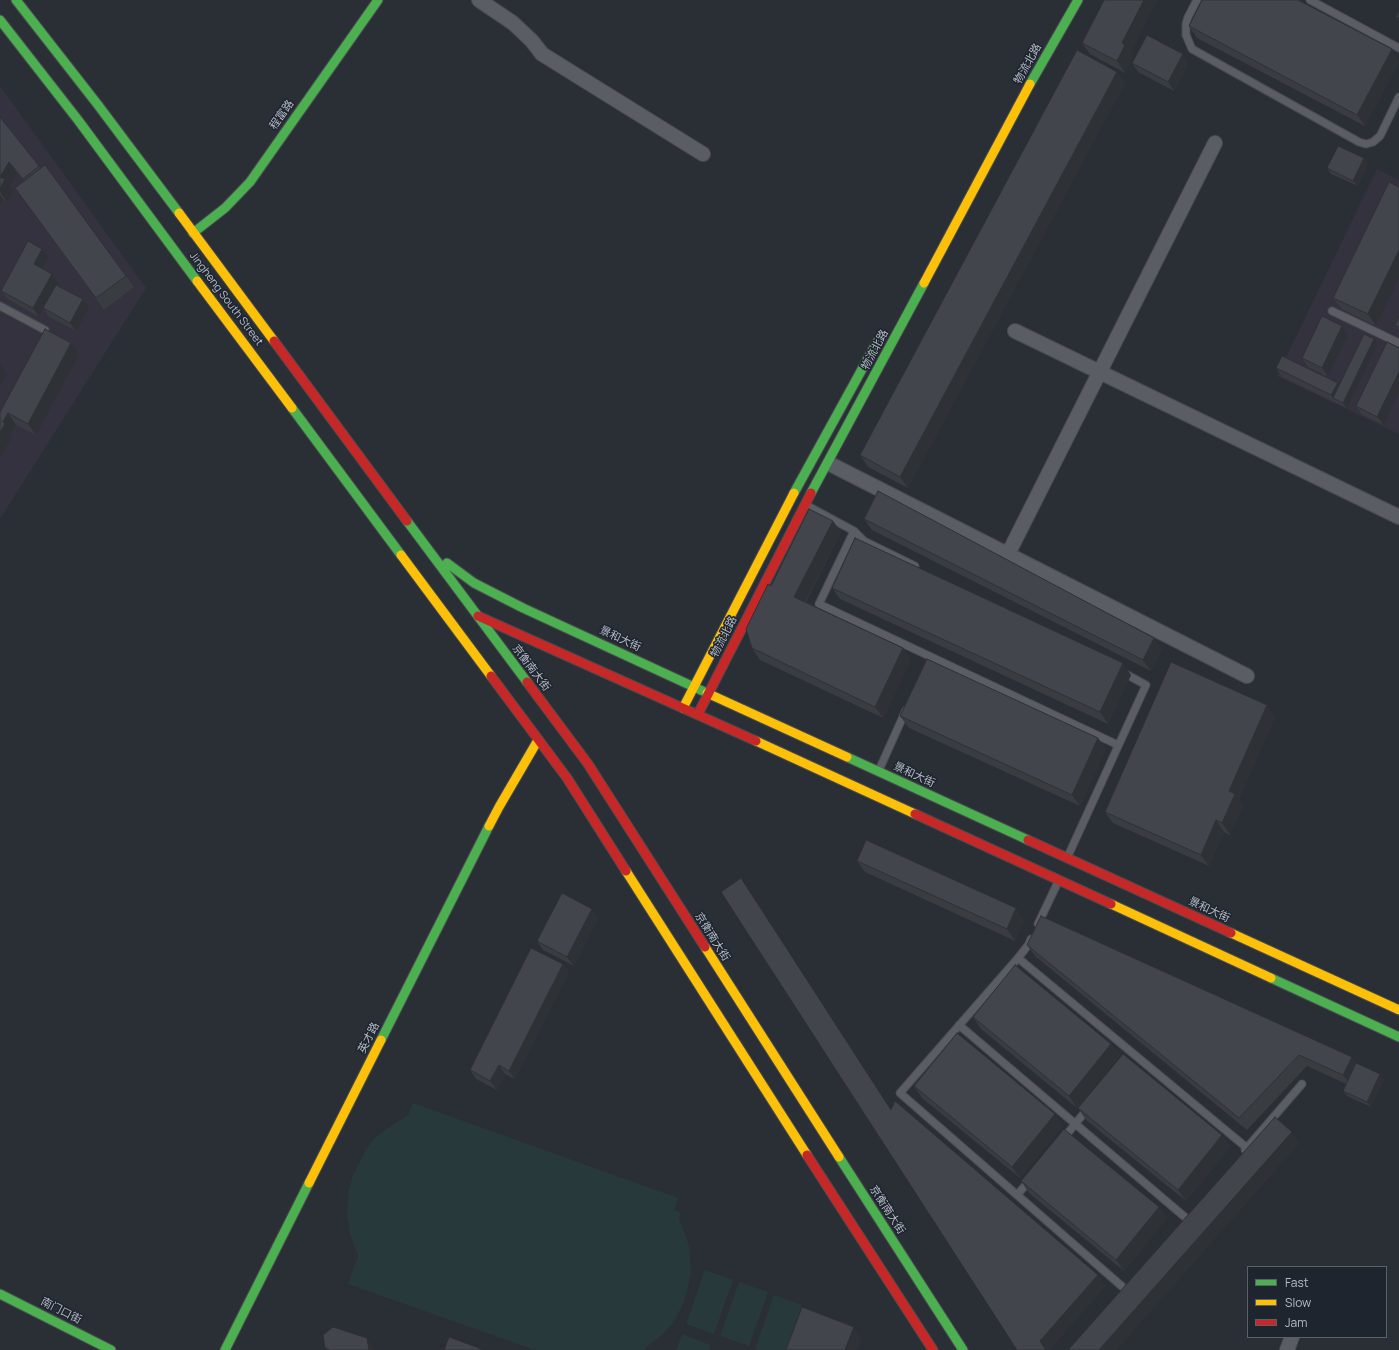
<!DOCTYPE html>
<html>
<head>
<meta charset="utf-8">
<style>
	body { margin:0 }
	#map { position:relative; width:1399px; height:1350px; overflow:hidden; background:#2a2f35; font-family:Manrope,sans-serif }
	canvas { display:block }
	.legend { position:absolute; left:1247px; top:1266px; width:140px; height:72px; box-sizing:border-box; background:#1e252f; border:1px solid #5a616b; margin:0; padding:5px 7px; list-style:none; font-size:12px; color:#b4bbc6 }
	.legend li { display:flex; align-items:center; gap:8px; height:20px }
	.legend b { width:20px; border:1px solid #5a616b }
</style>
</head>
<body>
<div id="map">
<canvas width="1399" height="1350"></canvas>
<ul class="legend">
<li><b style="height:5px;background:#4caf50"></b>Fast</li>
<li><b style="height:5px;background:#ffc107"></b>Slow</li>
<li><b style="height:5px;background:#c62828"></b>Jam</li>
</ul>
</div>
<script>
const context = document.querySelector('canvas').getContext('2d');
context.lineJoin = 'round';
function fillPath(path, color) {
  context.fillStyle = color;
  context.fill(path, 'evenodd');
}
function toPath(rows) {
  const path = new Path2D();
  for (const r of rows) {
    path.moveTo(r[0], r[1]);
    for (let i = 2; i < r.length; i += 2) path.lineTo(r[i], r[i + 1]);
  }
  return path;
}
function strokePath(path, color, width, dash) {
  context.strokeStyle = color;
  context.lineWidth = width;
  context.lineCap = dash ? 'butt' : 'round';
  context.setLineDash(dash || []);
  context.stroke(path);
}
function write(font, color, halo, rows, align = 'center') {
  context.font = font + ' Manrope,"Noto Sans SC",sans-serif';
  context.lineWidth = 3;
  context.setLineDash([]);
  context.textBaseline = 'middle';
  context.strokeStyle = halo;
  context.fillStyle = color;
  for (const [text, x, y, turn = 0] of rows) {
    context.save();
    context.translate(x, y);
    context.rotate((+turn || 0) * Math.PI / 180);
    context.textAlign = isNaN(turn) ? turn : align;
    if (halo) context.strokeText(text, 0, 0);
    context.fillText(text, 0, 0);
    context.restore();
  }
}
fillPath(toPath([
	[0,86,146,288,0,519],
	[1377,169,1399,180,1399,434,1277,376]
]), '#34323e');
fillPath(toPath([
	[413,1103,678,1198,674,1210,681,1213,679,1219,685,1234,689,1246,691,1273,685,1299,679,1312,672,1324,663,1334,643,1350,535,1350,348,1284,358,1256,350,1234,347,1212,349,1189,353,1175,366,1150,374,1139,385,1130,408,1115],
	[705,1270,733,1280,714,1334,686,1324],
	[739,1282,768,1292,749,1346,720,1336],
	[774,1295,802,1305,786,1350,757,1350,755,1349],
	[682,1334,710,1345,709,1350,676,1350]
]), '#28393b');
const lane = toPath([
	[1197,0,1188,17,1186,24,1186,35,1192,49,1359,142,1366,144,1373,142,1380,136,1399,97],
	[1310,0,1399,48],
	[0,306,45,330],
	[1332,311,1399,343],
	[806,505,854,531,864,541,915,566],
	[854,531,819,604,1118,745],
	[879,770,906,710],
	[1068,856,1146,685,1122,672],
	[1038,924,1058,882],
	[1018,958,1029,944,1031,939],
	[959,1025,1186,1218],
	[1063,1139,1089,1107],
	[1245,1150,1302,1084],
	[1017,1195,1030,1180],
	[1125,1289,900,1093,1018,958,1247,1148]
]);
const street = toPath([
	[479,0,513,23,532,41,542,54,703,154],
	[1015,331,1399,517],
	[832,465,1247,676],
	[1008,554,1215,143],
	[1287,1350,1292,1337]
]);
const fast = toPath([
	[16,0,98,105,179,213],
	[0,20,78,120,197,281],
	[1030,84,1078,0],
	[193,233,225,208,250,182,378,0],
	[292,408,401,555],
	[794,493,877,342],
	[811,493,924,283],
	[407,521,527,682],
	[447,563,474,583,523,608,707,693],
	[847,757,1028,840],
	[1271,978,1399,1037],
	[381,1040,489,826],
	[839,1157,963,1350],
	[0,1294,111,1350],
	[225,1350,309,1183]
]);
const slow = toPath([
	[179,213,274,341],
	[197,281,292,408],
	[924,283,1030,84],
	[401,555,491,676],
	[707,693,847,757],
	[683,708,794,493],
	[756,741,915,814],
	[489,826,499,807,538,740],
	[626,871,807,1155],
	[1111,904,1271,978],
	[1231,933,1399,1010],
	[705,947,839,1157],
	[309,1183,381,1040]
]);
const jam = toPath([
	[274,341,407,521],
	[478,616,756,741],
	[491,676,567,778,626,871],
	[527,682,588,764,705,947],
	[698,714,811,493],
	[915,814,1111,904],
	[1028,840,1231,933],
	[807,1155,933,1350]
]);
strokePath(lane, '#484b50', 9);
strokePath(street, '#484b50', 16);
strokePath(fast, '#484b50', 11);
strokePath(slow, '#484b50', 11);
strokePath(jam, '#484b50', 11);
strokePath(lane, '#5a5d63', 7);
strokePath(street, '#5a5d63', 14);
strokePath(fast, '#4caf50', 9);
strokePath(slow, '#ffc107', 9);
strokePath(jam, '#c62828', 9);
fillPath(toPath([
	[1189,26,1399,60,1399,62,1365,126,1197,38],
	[1082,43,1131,53,1133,56,1125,73,1090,54],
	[1132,63,1189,63,1174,91,1138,72],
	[1117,72,1125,83,908,488,868,467,860,455],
	[0,117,126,276,134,287,104,310,23,199,24,181,17,173,10,186,13,191,7,202,3,199,0,204],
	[1364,158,1368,164,1358,186,1331,174,1327,168],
	[1399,187,1399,278,1376,326,1342,309,1333,298],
	[48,257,42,269,52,274,58,283,56,285,83,299,89,308,76,331,49,317,44,309,39,317,8,299,1,291],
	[1399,317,1399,331,1395,325],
	[1342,326,1348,335,1328,377,1308,367,1302,358],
	[1378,345,1347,408,1282,377,1276,368,1338,383,1339,386],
	[1399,348,1399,393,1384,425,1362,415,1356,406],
	[79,355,36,435,16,425,12,433,13,435,0,459,0,412],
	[864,519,1154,638,1162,650,1151,671,872,530],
	[841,532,806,602,903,648,911,660,883,718,760,660,752,648,771,586],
	[832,588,1131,675,1108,724,840,599],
	[1267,705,1275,717,1239,799,1243,805,1230,835,1224,832,1209,866,1113,823,1105,812],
	[900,716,1106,749,1080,806,909,728],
	[857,861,1024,920,1015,941,865,872],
	[598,918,574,966,543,950,537,941],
	[1027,945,1356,1063,1380,1074,1384,1080,1371,1107,1347,1096,1343,1091,1346,1084,1307,1066,1247,1130,1035,956],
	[563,964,569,972,515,1079,505,1074,497,1090,476,1079,470,1070],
	[973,1017,1111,1044,1120,1055,1077,1108,981,1029],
	[914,1086,1063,1125,1020,1178,922,1098],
	[1078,1108,1222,1135,1230,1147,1186,1201,1086,1120],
	[1021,1181,1159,1207,1167,1218,1124,1271,1029,1193]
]), '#393c41');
fillPath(toPath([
	[1144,0,1158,0,1131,53,1133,56,1125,73,1117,61,1122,43],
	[1392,49,1399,60,1399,62,1365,126,1357,115],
	[1183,54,1189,63,1174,91,1168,82],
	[1117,72,1125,83,908,488,900,477],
	[1364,158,1368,164,1358,186,1353,181],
	[9,162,17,173,10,186,13,191,7,202,0,192,0,177],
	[0,195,3,199,0,204],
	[42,249,48,257,40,273,34,264],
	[1399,250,1399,278,1376,326,1368,314],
	[52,274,58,283,39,317,33,308],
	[83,299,89,308,76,331,70,323],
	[1342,326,1348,335,1328,377,1322,368],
	[1374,339,1378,345,1347,408,1343,403],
	[71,343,79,355,36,435,28,424],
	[0,364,7,374,0,386],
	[1399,372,1399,393,1384,425,1377,417],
	[1338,383,1344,392,1333,398,1331,395],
	[8,413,16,425,12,433,13,435,0,459,0,433,3,422],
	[833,521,841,532,802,608,794,597],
	[1154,638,1162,650,1151,671,1143,660],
	[903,648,911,660,883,718,875,707],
	[1123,663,1131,675,1108,724,1100,712],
	[1267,705,1275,717,1239,799,1243,805,1230,835,1222,823,1229,791],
	[1098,738,1106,749,1080,806,1072,795],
	[1216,820,1224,832,1209,866,1201,855],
	[741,878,749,890,899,1122,891,1110],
	[1016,908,1024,920,1015,941,1007,929],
	[592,909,598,918,574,966,567,957],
	[563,964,569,972,515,1079,509,1071],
	[1111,1044,1120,1055,1077,1108,1069,1096],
	[1352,1057,1360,1069,1352,1087,1343,1075],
	[499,1065,505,1074,497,1090,490,1081],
	[1380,1074,1384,1080,1371,1107,1367,1102],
	[1055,1114,1063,1125,1020,1178,1012,1167],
	[1292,1132,1300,1143,1117,1350,1099,1350],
	[1222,1135,1230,1147,1186,1201,1178,1190],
	[1159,1207,1167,1218,1124,1271,1116,1260],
	[1098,1275,1106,1286,1050,1350,1046,1350,1040,1341],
	[854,1327,862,1338,857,1350,845,1350],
	[367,1338,373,1347,374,1350,369,1350]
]), '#2e3135');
const building = toPath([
	[1104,0,1144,0,1122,43,1125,45,1117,61,1082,43,1104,0],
	[1202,0,1298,0,1392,49,1357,115,1189,26,1202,0],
	[1399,11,1399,18,1396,17,1399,11],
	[1147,35,1183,54,1168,82,1132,63,1147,35],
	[1077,50,1117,72,900,477,860,455,1077,50],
	[0,117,39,166,23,179,9,162,0,177,5,179,0,189,0,117],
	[1338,146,1364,158,1353,181,1327,168,1338,146],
	[45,165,126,276,96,298,15,188,45,165],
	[1389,182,1399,187,1399,250,1368,314,1333,298,1389,182],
	[28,241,42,249,34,264,52,274,33,308,1,291,28,241],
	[56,285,83,299,70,323,43,308,56,285],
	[1322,316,1342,326,1322,368,1302,358,1322,316],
	[1399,317,1399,327,1395,325,1399,317],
	[45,329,71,343,28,424,8,413,3,422,5,424,0,433,0,412,45,329],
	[1364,334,1374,339,1343,403,1333,398,1364,334],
	[1387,342,1399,348,1399,372,1377,417,1356,406,1387,342],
	[1282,356,1338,383,1331,395,1276,368,1282,356],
	[878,491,1154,638,1143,660,864,519,878,491],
	[809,509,833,521,794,597,903,648,875,707,752,648,746,629,768,584,771,586,809,509],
	[855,538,1123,663,1100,712,832,588,855,538],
	[927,659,1098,738,1072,795,900,716,927,659],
	[1171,662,1267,705,1229,791,1235,794,1222,823,1216,820,1201,855,1105,812,1171,662],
	[866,840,1016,908,1007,929,857,861,866,840],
	[741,878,891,1110,895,1101,1098,1275,1040,1341,1046,1350,1017,1350,721,892,741,878],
	[562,893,592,909,567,957,537,941,562,893],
	[1041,916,1352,1057,1343,1075,1299,1055,1239,1118,1027,945,1041,916],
	[531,948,563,964,509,1071,499,1065,490,1081,470,1070,531,948],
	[1015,965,1111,1044,1069,1096,973,1017,1015,965],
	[957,1033,1055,1114,1012,1167,914,1086,957,1033],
	[1123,1054,1222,1135,1178,1190,1078,1108,1123,1054],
	[1356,1063,1380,1074,1367,1102,1343,1091,1356,1063],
	[1275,1117,1292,1132,1099,1350,1068,1350,1275,1117],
	[1064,1129,1159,1207,1116,1260,1021,1181,1064,1129],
	[802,1307,854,1327,845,1350,786,1350,802,1307],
	[333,1327,367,1338,369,1350,330,1350,325,1348,323,1335,333,1327],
	[449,1337,484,1350,444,1350,449,1337]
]);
fillPath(building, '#42464c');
strokePath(building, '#2e3135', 1);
write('11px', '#b4bbc6', '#1e252f', [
	["物流北路",1028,64,-61],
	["程富路",282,115,-55],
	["Jingheng South Street",226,299,53],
	["物流北路",875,350,-62],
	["物流北路",724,637,-63],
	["景和大街",620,639,25],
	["京衡南大街",531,668,53],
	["景和大街",914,775,25],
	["景和大街",1209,910,25],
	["京衡南大街",712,937,58],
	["英才路",369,1038,-63],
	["京衡南大街",887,1210,57],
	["南门口街",61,1311,27]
]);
</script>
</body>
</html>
